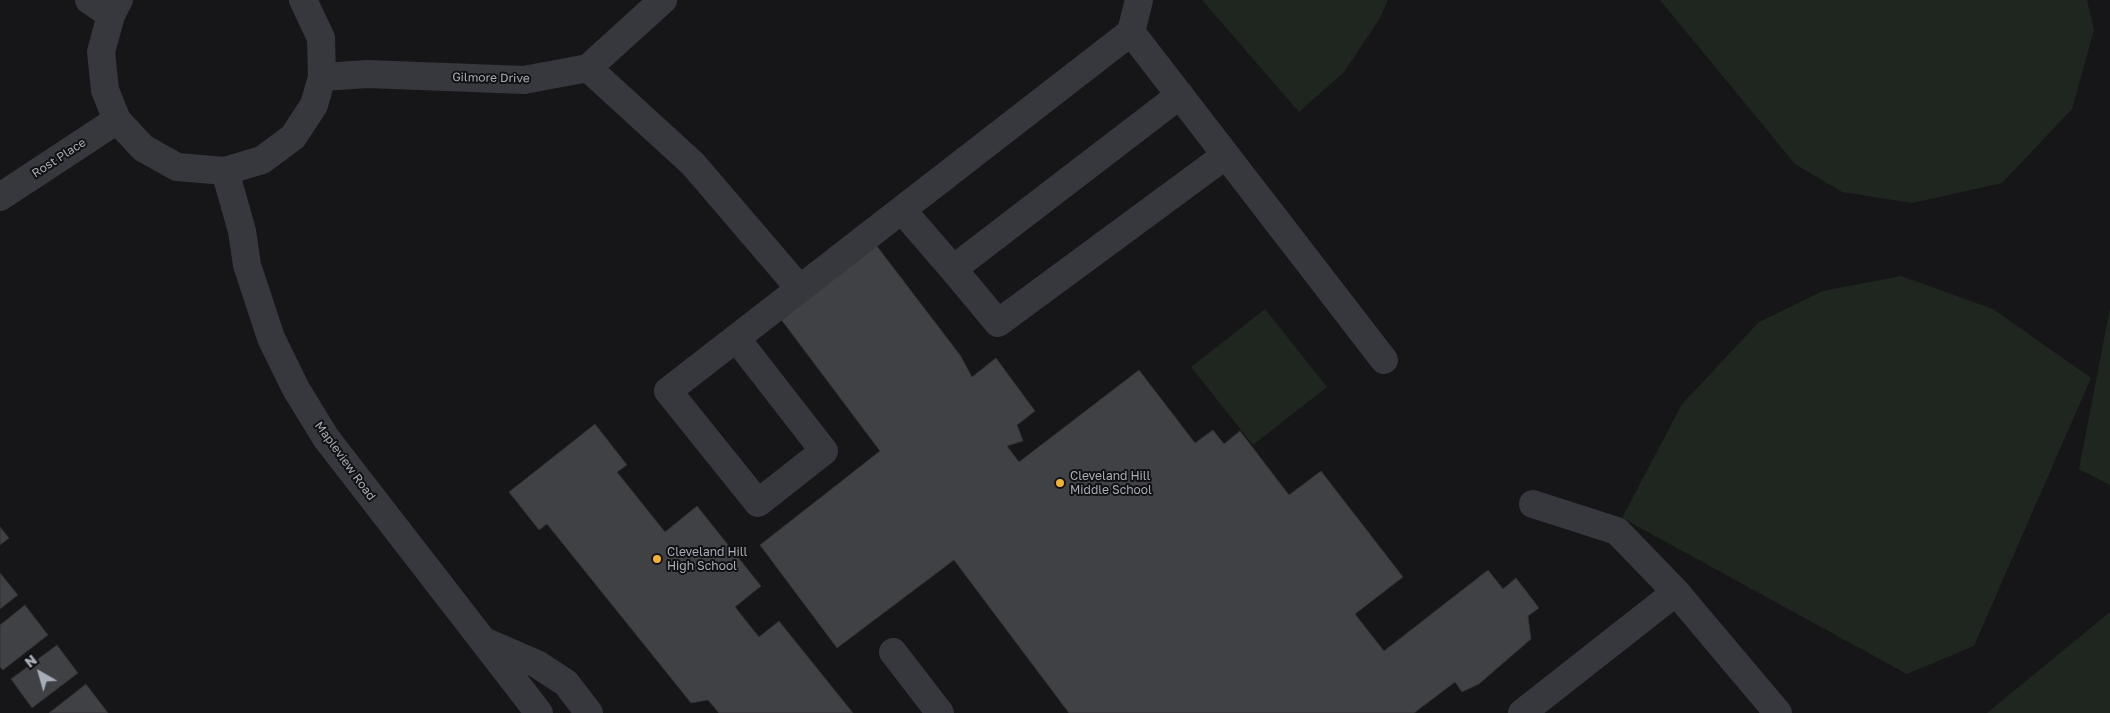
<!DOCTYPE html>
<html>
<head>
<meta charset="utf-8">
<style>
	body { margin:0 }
	#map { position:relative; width:2110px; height:713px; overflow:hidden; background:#161618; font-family:"Golos Text",sans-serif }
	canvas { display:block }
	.north { position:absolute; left:15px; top:648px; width:50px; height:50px; -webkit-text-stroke:4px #111113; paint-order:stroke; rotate:322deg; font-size:14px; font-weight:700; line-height:20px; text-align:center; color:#a8adb8 }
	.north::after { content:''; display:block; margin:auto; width:18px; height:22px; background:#a8adb8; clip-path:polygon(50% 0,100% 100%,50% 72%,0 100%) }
</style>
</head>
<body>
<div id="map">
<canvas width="2110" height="713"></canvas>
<div class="north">N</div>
</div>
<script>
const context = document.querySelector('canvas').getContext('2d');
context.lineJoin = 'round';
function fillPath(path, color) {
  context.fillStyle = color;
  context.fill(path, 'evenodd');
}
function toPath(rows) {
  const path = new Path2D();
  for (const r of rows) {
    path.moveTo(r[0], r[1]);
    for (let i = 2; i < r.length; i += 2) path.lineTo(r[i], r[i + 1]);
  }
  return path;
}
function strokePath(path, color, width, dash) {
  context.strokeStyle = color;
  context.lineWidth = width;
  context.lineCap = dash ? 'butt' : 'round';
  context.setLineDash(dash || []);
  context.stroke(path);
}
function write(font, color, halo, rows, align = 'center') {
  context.font = font + ' "Golos Text",sans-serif';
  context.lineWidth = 4;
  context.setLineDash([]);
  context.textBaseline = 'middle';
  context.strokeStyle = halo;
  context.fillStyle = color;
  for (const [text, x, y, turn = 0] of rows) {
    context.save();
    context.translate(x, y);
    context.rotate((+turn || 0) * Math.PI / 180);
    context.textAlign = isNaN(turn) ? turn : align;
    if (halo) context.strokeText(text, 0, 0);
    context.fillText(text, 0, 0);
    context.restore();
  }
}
fillPath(toPath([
	[1202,0,1388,0,1380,18,1344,72,1299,112],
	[1660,0,2087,0,2094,30,2072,109,2002,183,1912,203,1842,192,1795,164],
	[1901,276,1993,309,2091,378,1974,646,1907,674,1622,518,1682,404,1759,322,1823,291],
	[2110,308,2110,485,2079,469],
	[1265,309,1327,387,1253,445,1191,367],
	[2110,612,2110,713,1987,713]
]), '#1e261f');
const building = toPath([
	[873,241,960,355,972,377,996,358,1035,411,1017,425,1023,441,1007,446,1019,462,1139,370,1195,443,1213,430,1224,444,1240,431,1289,495,1321,471,1403,577,1355,614,1384,651,1488,570,1503,589,1516,578,1539,608,1528,616,1531,639,1479,684,1462,692,1455,682,1414,713,1069,713,954,560,837,648,760,545,880,451,777,314,873,241],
	[595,424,627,465,617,472,665,532,697,506,761,586,735,607,759,637,779,621,853,713,719,713,708,700,691,703,547,524,539,530,509,492,595,424],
	[0,527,9,538,0,545,0,527],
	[0,573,18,595,0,609,0,573],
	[25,605,48,635,3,670,0,667,0,625,25,605],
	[57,645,78,673,32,708,11,679,57,645],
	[86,684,108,713,49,713,86,684]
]);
fillPath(building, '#404145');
strokePath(building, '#303034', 1);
strokePath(toPath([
	[89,0,111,15],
	[119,0,111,15,101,52,105,90,117,120,143,148,177,167,225,171,262,160,293,137,314,105,322,77,321,38,303,0],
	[1139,0,1131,32,1384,360],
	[588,68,693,164,800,289],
	[322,77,368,74,524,80,588,68,663,0],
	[225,171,242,231,247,265,271,338,296,389,326,438,539,713],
	[0,197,117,120],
	[902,210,953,269,1180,95],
	[953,269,998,323,1226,155],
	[736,338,824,451,758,503,668,391,1131,32],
	[1533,504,1617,531,1676,592,1778,713],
	[484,641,537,664,566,683,589,713],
	[893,652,940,713],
	[1522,713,1676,592]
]), '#37383d', 28);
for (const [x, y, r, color] of [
	[1060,483,5,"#f2b134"],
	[657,559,5,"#f2b134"]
]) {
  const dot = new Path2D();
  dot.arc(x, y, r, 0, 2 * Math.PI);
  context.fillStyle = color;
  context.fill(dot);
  strokePath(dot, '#111113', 2);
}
write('12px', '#a8adb8', '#111113', [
	["Gilmore Drive",491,78,1],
	["Rost Place",59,158,-33],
	["Mapleview Road",345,461,54]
]);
write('12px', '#a8adb8', '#111113', [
	["Cleveland Hill",1070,476],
	["Middle School",1070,490],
	["Cleveland Hill",667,552],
	["High School",667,566]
], 'left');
</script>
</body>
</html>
